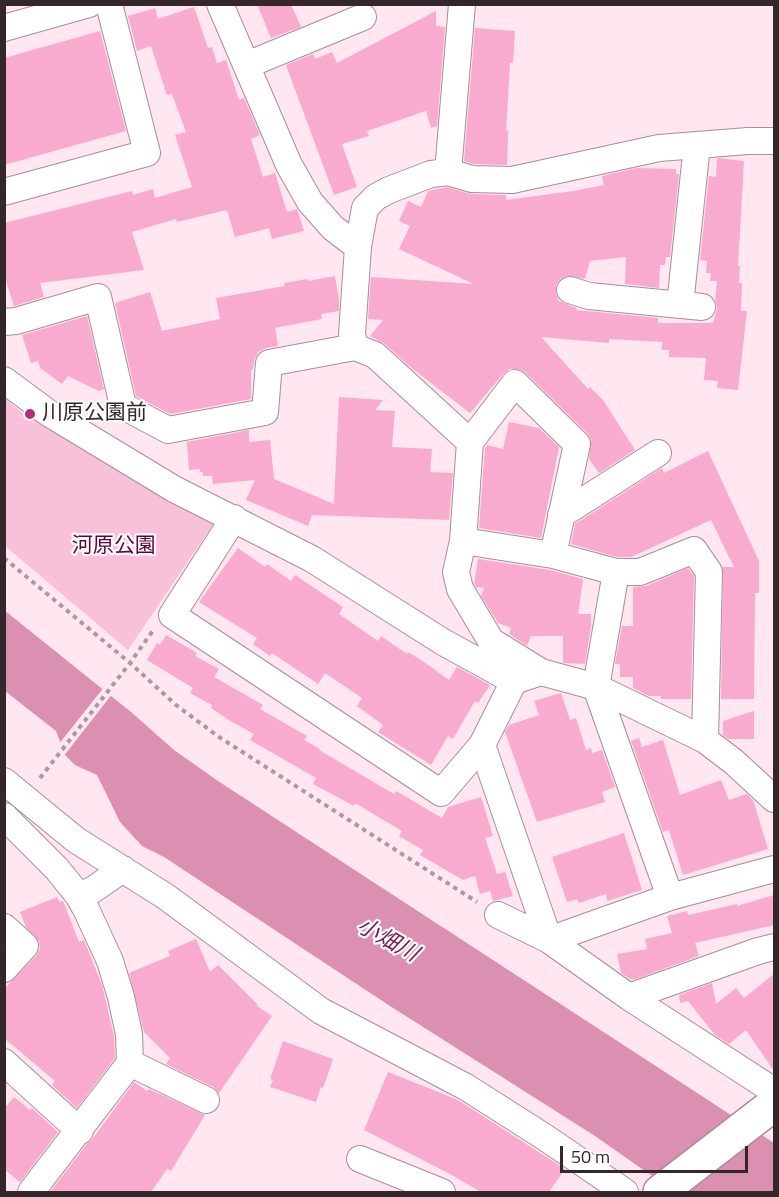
<!DOCTYPE html>
<html>
<head>
<meta charset="utf-8">
<style>
	body { margin:0 }
	#map { position:relative; width:779px; height:1197px; overflow:hidden; background:#ffe6f0; font-family:"Titillium Web",sans-serif }
	canvas { display:block }
	.frame { position:absolute; inset:0; border:6px solid #33272c; pointer-events:none }
	.scale { position:absolute; left:560px; top:1146px; width:188px; height:27px; box-sizing:border-box; border:3px solid #33272c; border-top:0; padding-left:8px; font-size:18px; line-height:21px; white-space:nowrap; color:#33272c; -webkit-text-stroke:4px #fbfbfb; paint-order:stroke }
</style>
</head>
<body>
<div id="map">
<canvas width="779" height="1197"></canvas>
<div class="frame"></div>
<div class="scale">50 m</div>
</div>
<script>
const context = document.querySelector('canvas').getContext('2d');
context.lineJoin = 'round';
function fillPath(path, color) {
  context.fillStyle = color;
  context.fill(path, 'evenodd');
}
function toPath(rows) {
  const path = new Path2D();
  for (const r of rows) {
    path.moveTo(r[0], r[1]);
    for (let i = 2; i < r.length; i += 2) path.lineTo(r[i], r[i + 1]);
  }
  return path;
}
function strokePath(path, color, width, dash) {
  context.strokeStyle = color;
  context.lineWidth = width;
  context.lineCap = dash ? 'butt' : 'round';
  context.setLineDash(dash || []);
  context.stroke(path);
}
function write(font, color, halo, rows, align = 'center') {
  context.font = font + ' "Titillium Web","Noto Sans JP",sans-serif';
  context.lineWidth = 4.5;
  context.setLineDash([]);
  context.textBaseline = 'middle';
  context.strokeStyle = halo;
  context.fillStyle = color;
  for (const [text, x, y, turn = 0] of rows) {
    context.save();
    context.translate(x, y);
    context.rotate((+turn || 0) * Math.PI / 180);
    context.textAlign = isNaN(turn) ? turn : align;
    if (halo) context.strokeText(text, 0, 0);
    context.fillText(text, 0, 0);
    context.restore();
  }
}
fillPath(toPath([
	[4,398,24,414,214,523,128,650,5,546]
]), '#f8c1d9');
fillPath(toPath([
	[4,610,131,712,174,750,218,781,774,1143,774,1192,675,1192,595,1136,390,1006,164,857,142,846,120,822,97,775,75,765,65,755,56,731,5,691]
]), '#db90b2');
fillPath(toPath([
	[105,686,113,693,63,757,58,745]
]), '#ffe6f0');
fillPath(toPath([
	[257,4,291,4,301,27,271,38],
	[194,7,208,48,212,47,217,63,226,60,239,100,244,98,260,135,251,139,263,177,275,173,287,212,297,209,304,231,272,239,269,228,235,237,227,210,177,222,176,219,132,232,144,270,40,283,44,297,14,306,4,274,4,223,132,191,133,195,153,189,155,198,192,187,175,135,186,132,172,94,167,95,151,46,137,51,128,16,155,8,158,19],
	[436,11,436,26,445,27,437,126,431,128,426,111,367,131,369,136,342,144,357,187,334,195,286,65,313,54,315,59,332,52,337,63],
	[475,28,515,31,513,63,510,63,506,131,508,131,507,165,474,164,464,161],
	[100,31,126,131,4,165,4,58],
	[717,158,744,161,738,266,740,266,739,283,742,283,741,311,747,311,738,390,717,388,718,381,704,380,706,358,669,357,669,350,662,350,662,342,609,339,609,343,541,337,588,389,590,387,603,400,635,450,599,473,589,459,591,440,588,434,525,372,519,369,510,369,504,373,470,413,409,366,385,344,370,336,383,320,368,319,371,277,474,284,399,249,410,226,399,221,408,201,421,207,428,191,447,187,471,194,506,195,506,200,573,191,604,185,602,176,636,168,676,169,676,174,679,174,670,257,666,257,665,265,660,265,659,288,625,284,626,257,590,261,585,279,566,276,560,279,556,285,556,294,559,301,577,308,576,310,658,318,658,323,713,323,717,308,715,300,717,281,710,281,711,273,706,273,707,261,700,260,709,176,716,177],
	[335,276,339,300,339,311,321,314,322,319,275,328,278,346,266,348,258,352,254,361,253,369,251,370,251,399,170,414,136,396,115,303,150,292,162,331,220,319,216,298,285,286,284,283,308,279,308,281],
	[87,316,104,389,99,391,68,376,62,384,40,368,38,361,31,363,22,335],
	[339,397,383,400,375,410,395,411,392,447,432,449,430,472,453,473,449,520,312,515,308,526,246,500,255,480,213,484,212,476,203,476,203,472,200,472,200,469,189,470,187,442,249,430,249,442,270,440,274,479,334,504],
	[509,422,539,428,559,447,541,538,479,528,485,448,487,445,503,449],
	[708,451,759,561,759,593,755,593,754,699,721,699,723,567,734,567,711,520,631,557,617,557,571,544,575,524,662,468,664,473],
	[238,548,265,567,267,564,291,581,295,575,343,607,339,614,378,641,381,636,407,654,408,652,424,662,449,680,457,667,490,685,478,703,475,701,453,739,448,736,431,765,378,732,383,725,357,706,362,698,325,673,318,684,272,653,270,656,253,644,257,638,199,602],
	[478,559,550,570,583,579,578,614,591,614,591,626,585,664,563,663,563,636,531,636,527,646,509,634,511,628,498,623,481,596,484,588,476,587,474,584],
	[688,568,694,576,691,699,661,699,661,696,649,696,633,688,633,677,620,677,620,664,615,664,622,626,633,626,633,587,646,586],
	[166,635,197,653,195,656,219,669,214,677,263,705,260,709,307,736,304,740,320,749,319,750,394,794,396,791,442,818,448,807,481,797,493,836,485,838,497,874,505,872,513,896,493,901,490,891,480,894,475,876,463,880,420,855,423,850,399,836,402,831,355,803,354,806,313,784,316,778,250,740,254,734,232,722,211,708,212,705,190,693,193,688,147,660,157,643,160,645],
	[561,693,570,720,576,718,586,750,591,748,592,753,602,750,615,787,602,792,605,802,537,822,505,732,509,725,539,715,534,701],
	[754,711,754,739,728,739,723,735,723,721],
	[639,738,642,747,663,740,680,795,721,780,729,800,747,794,753,800,768,849,683,875,669,830,663,832,631,741],
	[624,833,642,890,607,901,606,894,579,903,577,899,567,902,552,857],
	[774,895,774,925,695,943,699,956,636,979,630,979,621,973,617,954,647,949,645,939,672,933,667,916,687,911,688,915,737,904,737,906],
	[57,897,59,902,63,901,79,942,84,940,102,985,114,1036,115,1058,77,1108,52,1085,55,1081,4,1038,4,989,36,956,40,949,39,941,26,927,20,912],
	[196,939,210,972,218,965,258,1005,257,1006,272,1016,219,1093,213,1087,166,1064,170,1058,144,1032,129,973,170,956,168,951],
	[774,974,774,1071,746,1030,729,1044,715,1035,688,1001,680,1003,679,995,712,983,716,1004,736,988,744,998],
	[283,1041,333,1059,323,1088,321,1087,316,1102,270,1087,273,1080,270,1079],
	[388,1072,458,1100,565,1169,549,1192,481,1192,450,1174,364,1130],
	[134,1082,147,1091,149,1089,205,1115,171,1171,167,1169,151,1192,50,1192,87,1144,91,1141],
	[14,1097,30,1110,32,1108,58,1132,20,1182,4,1169,4,1109]
]), '#f8abce');
const street = toPath([
	[220,4,289,165,310,202,333,228,358,247],
	[462,4,448,172,472,179,512,180,659,148,748,141,774,141],
	[4,28,89,4],
	[247,65,363,17],
	[448,172,431,174,389,190,376,197,365,208,358,247,352,334,355,347,375,355,470,442,463,541,456,572,460,589,491,641,541,672],
	[4,192,147,153,109,4],
	[570,290,589,296,702,307],
	[680,305,697,145],
	[4,322,16,321,98,297,123,406,168,430,265,412,269,363,355,347],
	[4,380,50,414,174,489,312,559,443,642,514,681],
	[470,442,515,383,577,444,553,555],
	[561,515,658,453],
	[234,518,172,615,441,793,482,745],
	[463,541,553,555,616,572],
	[4,781,76,840,165,896,321,1011,466,1087,546,1138,625,1192],
	[774,799,734,762,705,740,596,687,541,672,514,681,482,745,549,940,629,997,774,1091],
	[4,816,57,869,78,895,86,909,110,961,121,997,129,1034,130,1063,31,1192],
	[78,895,91,891,123,869],
	[670,897,596,687,616,572,640,572,694,550,709,572,705,740],
	[498,915,549,940,670,897,774,869],
	[4,927,25,946,4,969],
	[629,997,758,951,774,947],
	[4,1062,80,1131],
	[130,1063,206,1100],
	[360,1159,442,1192]
]);
const secondary = toPath([
	[660,1192,774,1104]
]);
strokePath(street, '#a98d98', 28);
strokePath(secondary, '#a98d98', 36);
strokePath(toPath([
	[4,558,130,663,176,705,219,737,477,902],
	[40,778,130,663,154,629]
]), '#ab98a0', 4, [4.5, 4.5]);
strokePath(street, '#fff', 26);
strokePath(secondary, '#fff', 33);
for (const [x, y, r, color] of [
	[30,414,6,"#b33079"]
]) {
  const dot = new Path2D();
  dot.arc(x, y, r, 0, 2 * Math.PI);
  context.fillStyle = color;
  context.fill(dot);
  strokePath(dot, '#fbfbfb', 2);
}
write('21px', '#33272c', '#fbfbfb', [
	["川原公園前",42,414]
], 'left');
write('21px', '#5f043c', '#fbfbfb', [
	["河原公園",114,547]
]);
write('italic 22px', '#741d4d', '#fbfbfb', [
	["小畑川",387,941,29]
]);
</script>
</body>
</html>
